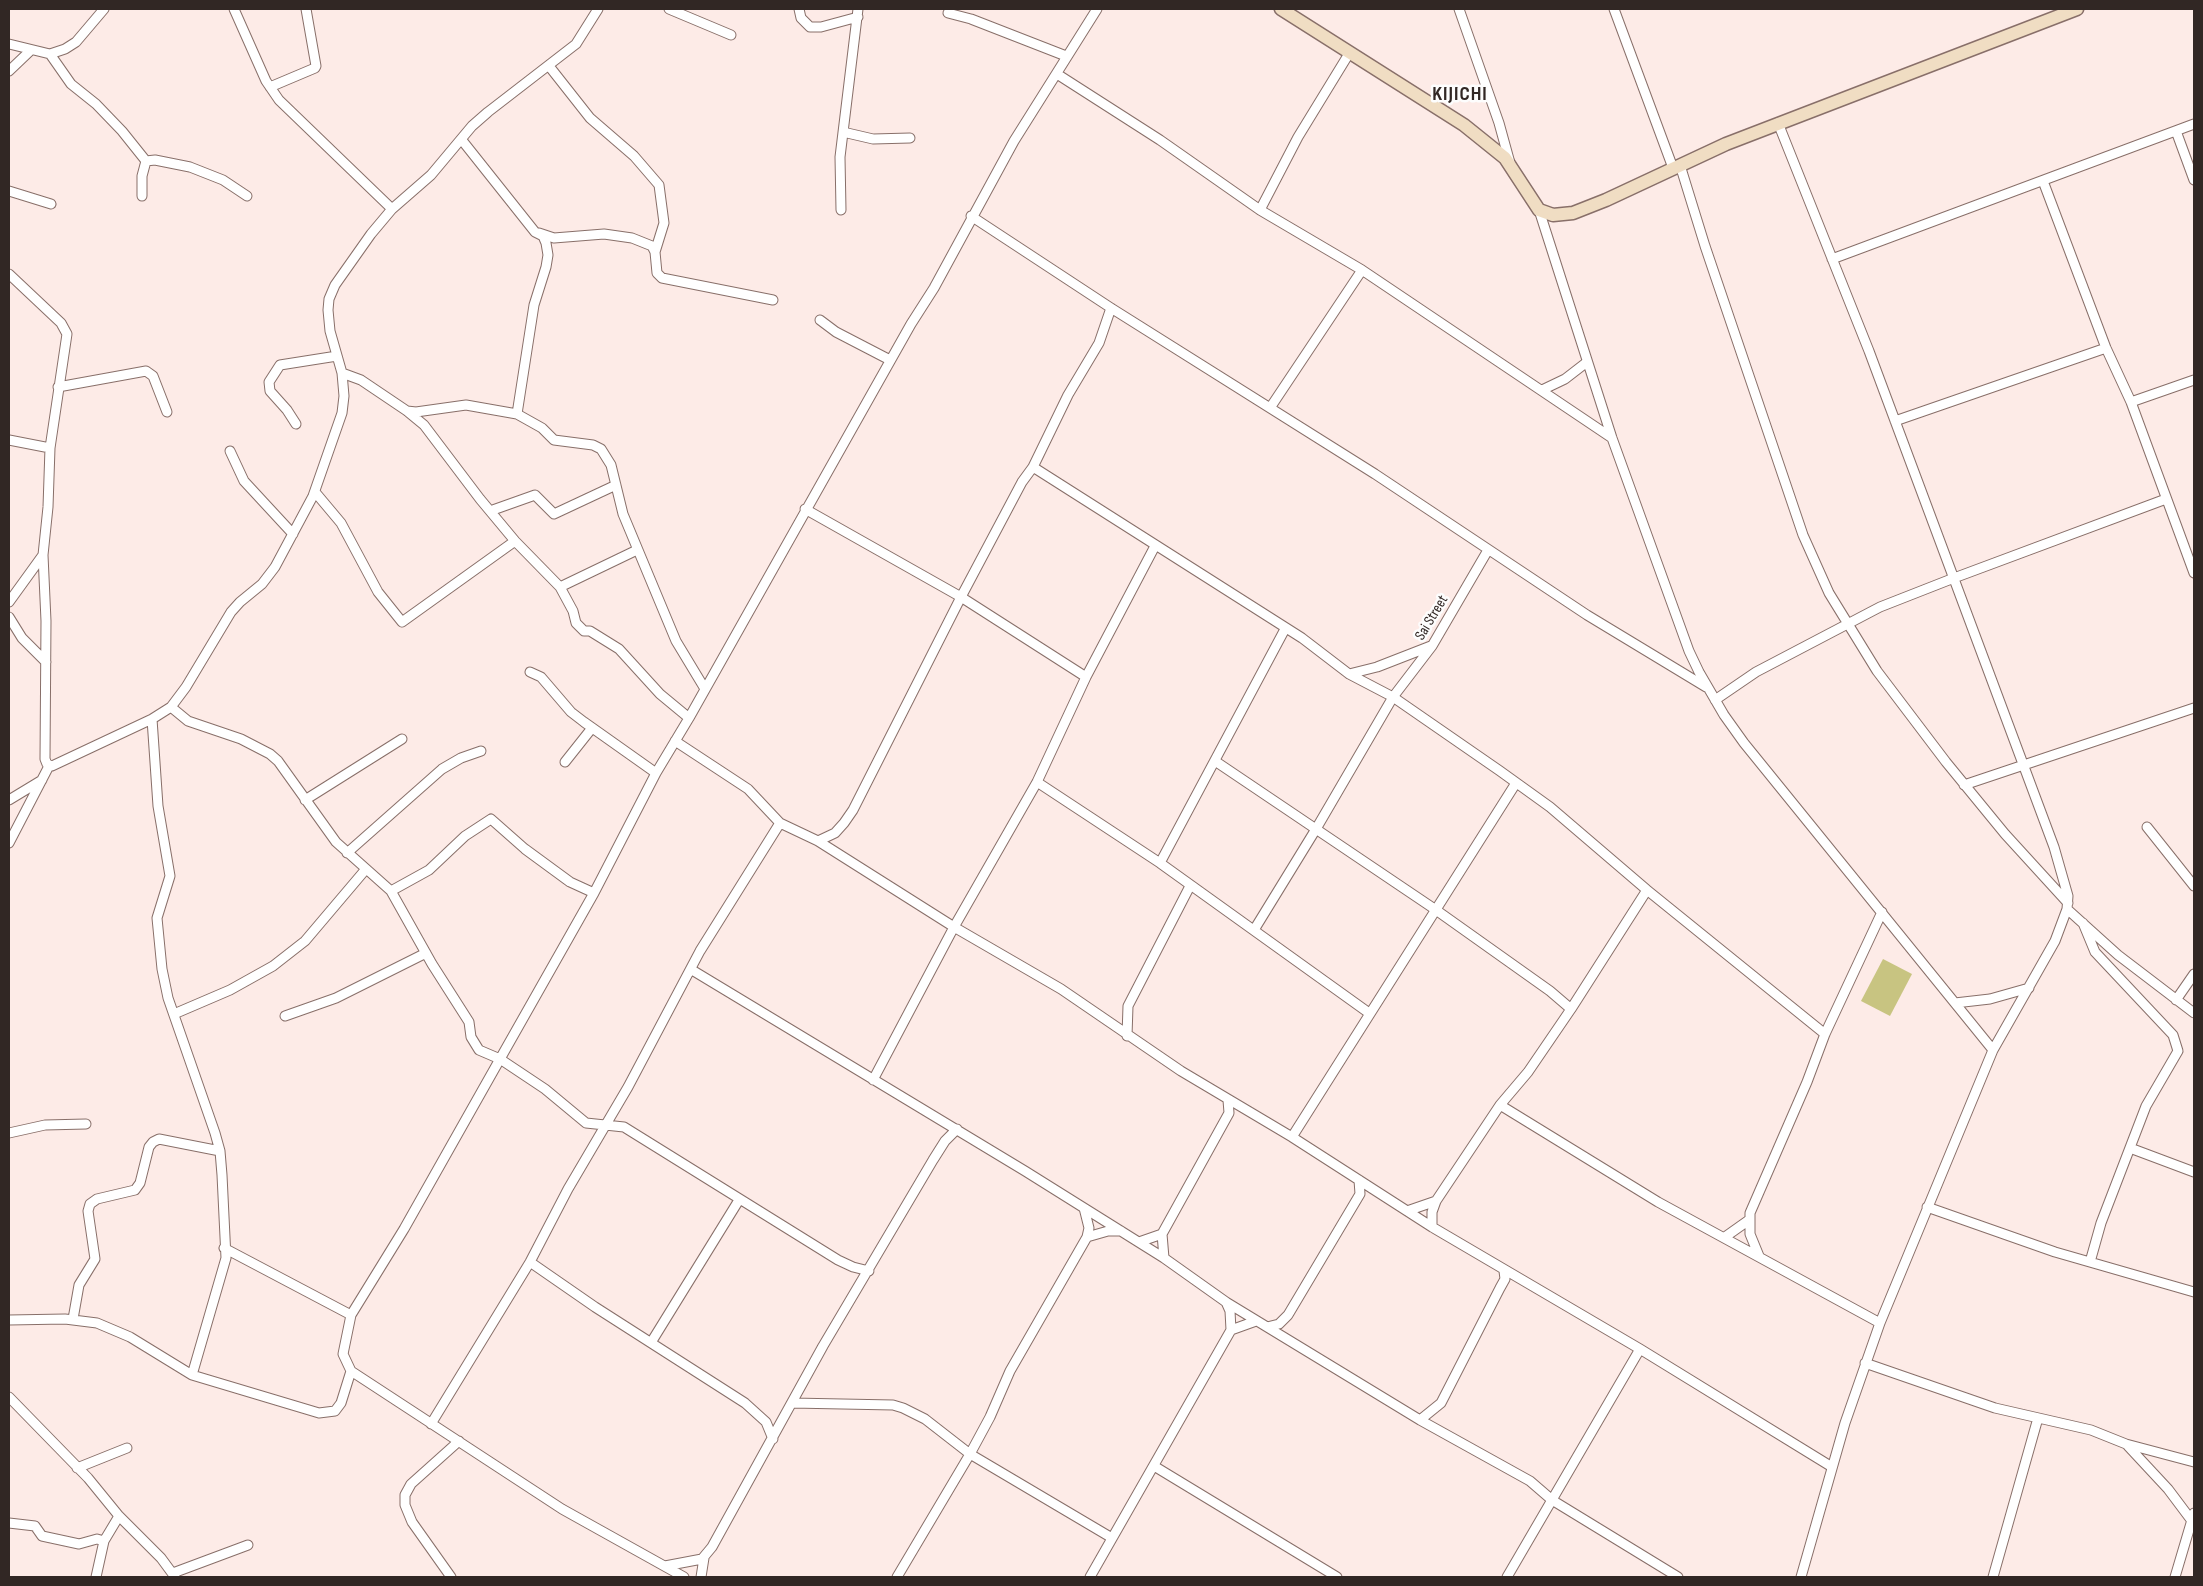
<!DOCTYPE html>
<html>
<head>
<meta charset="utf-8">
<style>
	body { margin:0 }
	#map { position:relative; width:2203px; height:1586px; overflow:hidden; background:#fdebe7; font-family:"Sofia Sans Condensed",sans-serif }
	canvas { display:block }
	.frame { position:absolute; inset:0; border:10px solid #312724; pointer-events:none }
</style>
</head>
<body>
<div id="map">
<canvas width="2203" height="1586"></canvas>
<div class="frame"></div>
</div>
<script>
const context = document.querySelector('canvas').getContext('2d');
context.lineJoin = 'round';
function fillPath(path, color) {
  context.fillStyle = color;
  context.fill(path, 'evenodd');
}
function toPath(rows) {
  const path = new Path2D();
  for (const r of rows) {
    path.moveTo(r[0], r[1]);
    for (let i = 2; i < r.length; i += 2) path.lineTo(r[i], r[i + 1]);
  }
  return path;
}
function strokePath(path, color, width, dash) {
  context.strokeStyle = color;
  context.lineWidth = width;
  context.lineCap = dash ? 'butt' : 'round';
  context.setLineDash(dash || []);
  context.stroke(path);
}
function write(font, color, halo, rows, align = 'center') {
  context.font = font + ' "Sofia Sans Condensed",sans-serif';
  context.lineWidth = 5;
  context.setLineDash([]);
  context.textBaseline = 'middle';
  context.strokeStyle = halo;
  context.fillStyle = color;
  for (const [text, x, y, turn = 0] of rows) {
    context.save();
    context.translate(x, y);
    context.rotate((+turn || 0) * Math.PI / 180);
    context.textAlign = isNaN(turn) ? turn : align;
    if (halo) context.strokeText(text, 0, 0);
    context.fillText(text, 0, 0);
    context.restore();
  }
}
fillPath(toPath([
	[1883,959,1912,974,1890,1016,1861,1001]
]), '#c8c481');
const street = toPath([
	[234,9,266,81,279,100,392,209],
	[669,9,731,35],
	[799,9,801,18,810,27,821,27,858,17],
	[1459,9,1499,123,1510,163],
	[1614,9,1673,168],
	[948,13,971,19,1066,56],
	[9,44,50,54,65,49,76,42,104,9],
	[50,54,71,84,96,104,122,131,146,161,155,160,190,167,223,180,247,196],
	[549,66,590,118,634,156,659,185,664,223,655,252],
	[9,71,31,50],
	[1057,74,1160,140,1260,210,1362,270,1612,438],
	[270,87,315,68,316,66,306,9],
	[1778,123,1869,351,2054,847,2068,896,2067,909,2055,941,1993,1050,1880,1323,1845,1423,1801,1577],
	[2176,131,2194,180],
	[843,132,873,139,910,138],
	[461,139,535,232,543,236,546,243,548,255,546,267,534,305,517,414],
	[1680,165,1705,246,1803,535,1829,593,1877,671,1946,762,2005,834,2068,903],
	[2043,181,2106,348,2131,402,2194,573],
	[9,191,51,204],
	[142,196,142,176,146,161],
	[841,210,840,157,858,9],
	[1260,210,1298,137,1350,52],
	[1539,210,1612,438,1689,651,1699,672,1724,715,1744,743,1993,1050],
	[971,216,1111,308,1375,474,1587,615,1706,687],
	[539,233,554,238,604,234,632,238,652,246,655,252,657,273,662,278,773,300],
	[1832,259,2194,124],
	[9,274,61,323,67,334,50,448,48,507,43,555,46,621,45,759,47,764,52,766,152,719,171,707,186,687,231,612,240,602,262,584,275,567,313,496,342,413,344,396,342,373,330,331,328,310,329,299,335,285,371,234,392,209,431,175,472,126,488,112,576,44,598,9],
	[820,320,836,332,890,360],
	[342,373,361,380,407,411,424,425,480,499,515,541,560,587,573,611,576,623,584,631,590,631,619,649,660,694,689,718],
	[58,387,146,371,153,376,167,412],
	[1542,390,1565,379,1587,362],
	[2131,402,2194,380],
	[1270,408,1362,270],
	[407,411,416,412,466,405,517,414,542,428,554,440,593,445,601,449,611,465,623,514,676,641,705,689],
	[1895,421,2106,348],
	[296,424,287,410,270,391,269,382,280,365,337,356],
	[9,440,50,448],
	[230,451,244,481,293,534],
	[1033,467,1302,638,1349,674,1393,697,1500,771,1550,807,1647,890,1825,1034],
	[315,492,341,523,378,592,402,622,515,541],
	[805,509,961,597,1086,677],
	[490,511,535,495,554,514,616,485],
	[560,587,637,550],
	[9,602,43,555],
	[9,617,22,638,46,662],
	[530,672,541,677,571,712,584,722,656,773],
	[1349,674,1377,667,1431,646],
	[1715,700,1756,672,1880,607,1954,578,2166,499],
	[171,707,188,721,241,739,270,754,278,761,336,842,391,891,432,964,469,1022,471,1037,479,1050,500,1059,545,1089,586,1123,624,1127,838,1260,853,1267,869,1271],
	[152,719,158,806,170,876,157,918,162,969,168,998,215,1133,220,1151,222,1175,226,1258,192,1375],
	[675,741,748,789,780,823,818,841,954,927,1061,989,1181,1071,1292,1137,1432,1227,1640,1349,1832,1467],
	[1215,761,1436,910,1550,991,1571,1009],
	[565,762,592,728],
	[1037,782,1160,863,1369,1013],
	[1964,785,2194,708],
	[9,800,42,780],
	[305,800,402,739],
	[2147,827,2194,886],
	[818,841,835,833,844,823,853,810,961,597,1022,482,1033,467,1068,395,1099,343,1111,308],
	[9,843,49,766],
	[347,853,442,769,461,758,481,751],
	[1160,863,1285,629],
	[391,891,429,870,465,836,491,819,525,849,570,882,594,893],
	[2067,909,2118,955,2194,1013],
	[2083,923,2095,952,2173,1035,2178,1051,2146,1106,2101,1223,2090,1262],
	[1254,930,1316,829,1393,697,1432,646,1488,550],
	[692,970,1025,1171,1164,1258,1226,1302,1230,1311,1231,1330,1090,1577],
	[2176,1000,2194,974],
	[1955,1003,1990,999,2029,988],
	[174,1014,230,990,273,966,305,941,366,869],
	[285,1016,336,998,426,953],
	[1127,1036,1128,1006,1190,886],
	[873,1080,954,927,1037,782,1086,677,1155,546],
	[1500,1105,1658,1202,1880,1323],
	[9,1133,45,1125,86,1124],
	[1292,1137,1516,783],
	[2130,1148,2194,1172],
	[1927,1207,2055,1252,2194,1292],
	[1407,1211,1436,1201],
	[1432,1227,1432,1212,1436,1201,1500,1105,1528,1072,1571,1009,1647,890],
	[1087,1237,1108,1231,1121,1231],
	[1725,1237,1749,1220],
	[1139,1242,1162,1234],
	[224,1248,351,1315],
	[1759,1256,1750,1234,1750,1213,1807,1082,1825,1034,1882,912],
	[1164,1258,1162,1234,1229,1113,1228,1100],
	[530,1262,595,1307,745,1403,766,1422,773,1439],
	[1226,1302,1420,1420,1530,1481,1552,1500,1678,1577],
	[73,1319,79,1285,95,1259,88,1211,90,1204,97,1199,135,1190,140,1183,149,1147,153,1142,159,1139,220,1151],
	[9,1320,65,1319,97,1323,130,1337,192,1375,319,1413,335,1411,341,1403,351,1371],
	[1267,1327,1279,1324,1288,1315,1360,1194,1359,1180],
	[1231,1330,1256,1321],
	[652,1341,739,1200],
	[1865,1363,1995,1408,2091,1430,2126,1444,2194,1462],
	[9,1397,88,1478,119,1516,161,1558,175,1577],
	[792,1403,893,1405,903,1408,925,1419,970,1454,990,1417,1010,1371,1087,1237,1089,1228,1084,1208],
	[1420,1420,1441,1403,1500,1288,1505,1279,1504,1271],
	[431,1424,530,1262,568,1189,628,1087,700,951,780,823],
	[2128,1446,2168,1489,2192,1521],
	[1154,1466,1337,1577],
	[77,1468,127,1448],
	[9,1523,35,1526,42,1536,79,1544,97,1539,104,1541],
	[665,1566,702,1559,712,1547,823,1346,933,1160,945,1141,957,1129],
	[173,1573,248,1545],
	[96,1577,104,1541,119,1516],
	[451,1577,412,1522,405,1505,405,1495,411,1484,459,1441],
	[684,1577,562,1509,351,1371,343,1354,351,1315,404,1229,500,1059,594,893,656,773,689,718,911,324,934,288,1014,141,1097,9],
	[701,1577,704,1558],
	[897,1577,970,1454,1112,1538],
	[1507,1577,1640,1349],
	[1993,1577,2038,1418],
	[2175,1577,2194,1513]
]);
const secondary = toPath([
	[1281,9,1464,125,1505,158,1539,210,1553,215,1573,213,1606,200,1726,144,2077,9]
]);
strokePath(street, '#886f69', 11);
strokePath(secondary, '#886f69', 15);
strokePath(street, '#fff', 9);
strokePath(secondary, '#f0ddc3', 12);
write('15px', '#312724', '#fdfdfd', [
	["Sai Street",1432,618,-59]
]);
context.letterSpacing = '1px';
write('bold 20px', '#312724', '#fdfdfd', [
	["KIJICHI",1460,95]
]);
context.letterSpacing = '0px';
</script>
</body>
</html>
